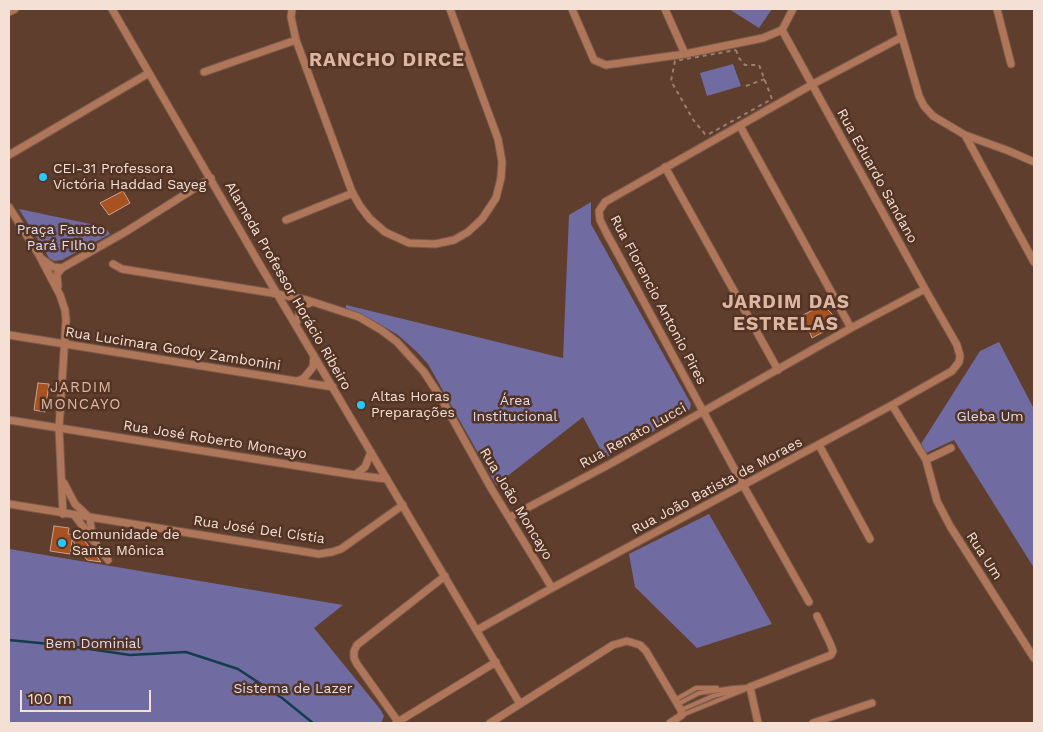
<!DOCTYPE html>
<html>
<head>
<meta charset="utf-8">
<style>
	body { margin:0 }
	#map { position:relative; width:1043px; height:732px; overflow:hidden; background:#5f3e2e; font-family:"Work Sans",sans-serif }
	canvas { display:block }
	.frame { position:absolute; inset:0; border:10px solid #f5e0d6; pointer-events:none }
	.scale { position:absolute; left:20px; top:690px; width:131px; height:22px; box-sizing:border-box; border:2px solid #f5e0d6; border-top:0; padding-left:6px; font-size:15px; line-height:18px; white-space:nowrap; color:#f5e0d6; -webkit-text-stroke:4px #533424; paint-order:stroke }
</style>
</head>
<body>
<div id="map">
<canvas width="1043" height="732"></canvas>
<div class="frame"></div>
<div class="scale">100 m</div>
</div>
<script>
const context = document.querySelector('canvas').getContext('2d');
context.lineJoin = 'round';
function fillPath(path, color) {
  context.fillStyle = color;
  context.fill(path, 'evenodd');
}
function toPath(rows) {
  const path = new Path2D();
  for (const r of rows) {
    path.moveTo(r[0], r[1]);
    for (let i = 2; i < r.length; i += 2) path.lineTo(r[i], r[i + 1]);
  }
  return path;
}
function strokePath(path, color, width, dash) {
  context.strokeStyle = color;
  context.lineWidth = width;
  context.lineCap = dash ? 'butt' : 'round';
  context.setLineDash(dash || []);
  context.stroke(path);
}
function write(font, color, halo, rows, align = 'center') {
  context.font = font + ' "Work Sans",sans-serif';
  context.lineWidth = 5;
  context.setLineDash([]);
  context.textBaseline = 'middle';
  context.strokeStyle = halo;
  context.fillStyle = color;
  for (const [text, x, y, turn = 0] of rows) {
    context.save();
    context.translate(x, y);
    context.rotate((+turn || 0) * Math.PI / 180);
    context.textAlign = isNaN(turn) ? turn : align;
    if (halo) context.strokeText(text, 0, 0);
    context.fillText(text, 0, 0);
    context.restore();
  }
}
fillPath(toPath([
	[729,9,772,9,759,28],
	[733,64,741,86,707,96,700,73],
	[591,202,591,224,691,404,690,409,684,414,605,458,583,417,496,485,428,364,417,352,398,335,365,316,346,308,346,305,563,358,569,215],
	[19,209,105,227,110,234,62,260,54,261,49,258],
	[999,342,1034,409,1034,568,954,440,926,453,921,444,980,351],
	[709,514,772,624,697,648,635,587,629,554],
	[9,549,343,605,314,628,380,709,384,716,382,721,381,723,9,723]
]), '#706ca1');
strokePath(toPath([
	[9,640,69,646,130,655,186,652,238,669,282,698,313,723]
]), '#153c4c', 2.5);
const building = toPath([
	[123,191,130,203,109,215,100,203,123,191],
	[823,305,832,314,836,325,812,338,808,328,799,317,823,305],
	[38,383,49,384,45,412,34,410,38,383],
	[54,526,69,528,68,534,81,536,101,562,87,560,72,540,70,554,50,551,54,526]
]);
fillPath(building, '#a75220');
strokePath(building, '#c9a28f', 1);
const service = toPath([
	[675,700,696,688,717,688],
	[678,704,699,693,734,688,750,687],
	[681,710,713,696,738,690],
	[682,715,746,689]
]);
const minor = toPath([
	[112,9,260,265,520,704],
	[292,9,291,17,296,40,352,192,360,206,370,219,385,232,409,243,435,244,454,240,468,232,482,219,496,198,501,178,502,162,498,139,450,9],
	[572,9,594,60,606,65,685,54,763,38,782,30],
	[665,9,685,54],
	[894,9,919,96,924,106,933,116,965,135,1009,151,1034,162],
	[997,9,1011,64],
	[9,12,15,9],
	[204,72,296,40],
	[740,126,851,328],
	[965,135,1034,262],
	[9,155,149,73],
	[665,167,778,370],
	[9,207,39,255,60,295,65,310,66,320,59,428,63,514],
	[286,220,353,193],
	[42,259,53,267,62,268],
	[113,264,122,269,272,293,307,300,359,317,381,330,397,342,424,372,441,398,491,488,552,588],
	[58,286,57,274,62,268,127,231,211,178],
	[296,324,301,309,305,305,312,302],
	[9,335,333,387],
	[298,381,304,378,313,367,314,356],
	[892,405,926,460,937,501,950,526,1034,658],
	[9,420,355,475,387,479],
	[819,445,870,539],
	[926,460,951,448],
	[355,475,365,467,371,452],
	[64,483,75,504,90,518,92,537],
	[9,504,319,554,332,552,341,549,403,505],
	[75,516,108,560],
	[510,517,610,464,851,328,925,289],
	[809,602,743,485,606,232,600,220,599,211,605,202,813,84,902,37],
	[477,630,552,588,892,405,952,371,959,362,960,356,957,345,925,289,782,30,793,9],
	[396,723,496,662],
	[399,723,357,664,354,658,354,651,357,645,445,576],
	[490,723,613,645,627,641,640,645,646,651,681,710,682,715,670,723],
	[758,723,750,687,831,655,833,651,830,643,817,616],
	[813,723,872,703]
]);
strokePath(service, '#7a5b4c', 6);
strokePath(minor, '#7a5b4c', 9);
strokePath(toPath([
	[736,50,739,58,745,65,759,65,772,99,709,134,705,134,694,121,671,81,675,61,736,50],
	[746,86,765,79]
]), '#9a7e70', 2, [4, 4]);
strokePath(service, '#b07659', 4);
strokePath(minor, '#b07659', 7);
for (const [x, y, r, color] of [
	[43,177,5,"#27c8ff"],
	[361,405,5,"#27c8ff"],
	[62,543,5,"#27c8ff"]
]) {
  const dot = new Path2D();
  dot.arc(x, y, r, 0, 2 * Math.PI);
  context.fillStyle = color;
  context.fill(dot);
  strokePath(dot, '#533424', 2);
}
write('14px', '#f5e0d6', '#533424', [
	["CEI-31 Professora",53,169],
	["Victória Haddad Sayeg",53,185],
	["Altas Horas",371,397],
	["Preparações",371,413],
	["Comunidade de",72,535],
	["Santa Mônica",72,551]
], 'left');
write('14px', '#f5e0d6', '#533424', [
	["Rua Eduardo Sandano",877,176,61],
	["Alameda Professor Horácio Ribeiro",288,286,60],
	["Rua Florencio Antonio Pires",658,300,62],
	["Rua Lucimara Godoy Zambonini",173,349,9],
	["Rua Renato Lucci",633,436,-29],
	["Rua José Roberto Moncayo",215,440,9],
	["Rua João Batista de Moraes",717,486,-28],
	["Rua João Moncayo",516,504,59],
	["Rua José Del Cístia",259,530,8],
	["Rua Um",984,556,57]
]);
write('14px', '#deddf4', '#533424', [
	["Praça Fausto",61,230],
	["Pará FIlho",61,246],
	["Área",515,401],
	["Institucional",515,417],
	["Gleba Um",990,417],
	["Bem Dominial",93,644],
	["Sistema de Lazer",293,689]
]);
context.letterSpacing = '1px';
write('15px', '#ddb6a3', '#533424', [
	["JARDIM",81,388],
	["MONCAYO",81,405]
]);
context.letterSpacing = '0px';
context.letterSpacing = '1px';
write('bold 19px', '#ddb6a3', '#533424', [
	["RANCHO DIRCE",387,60],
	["JARDIM DAS",786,302],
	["ESTRELAS",786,324]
]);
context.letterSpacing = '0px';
</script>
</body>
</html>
